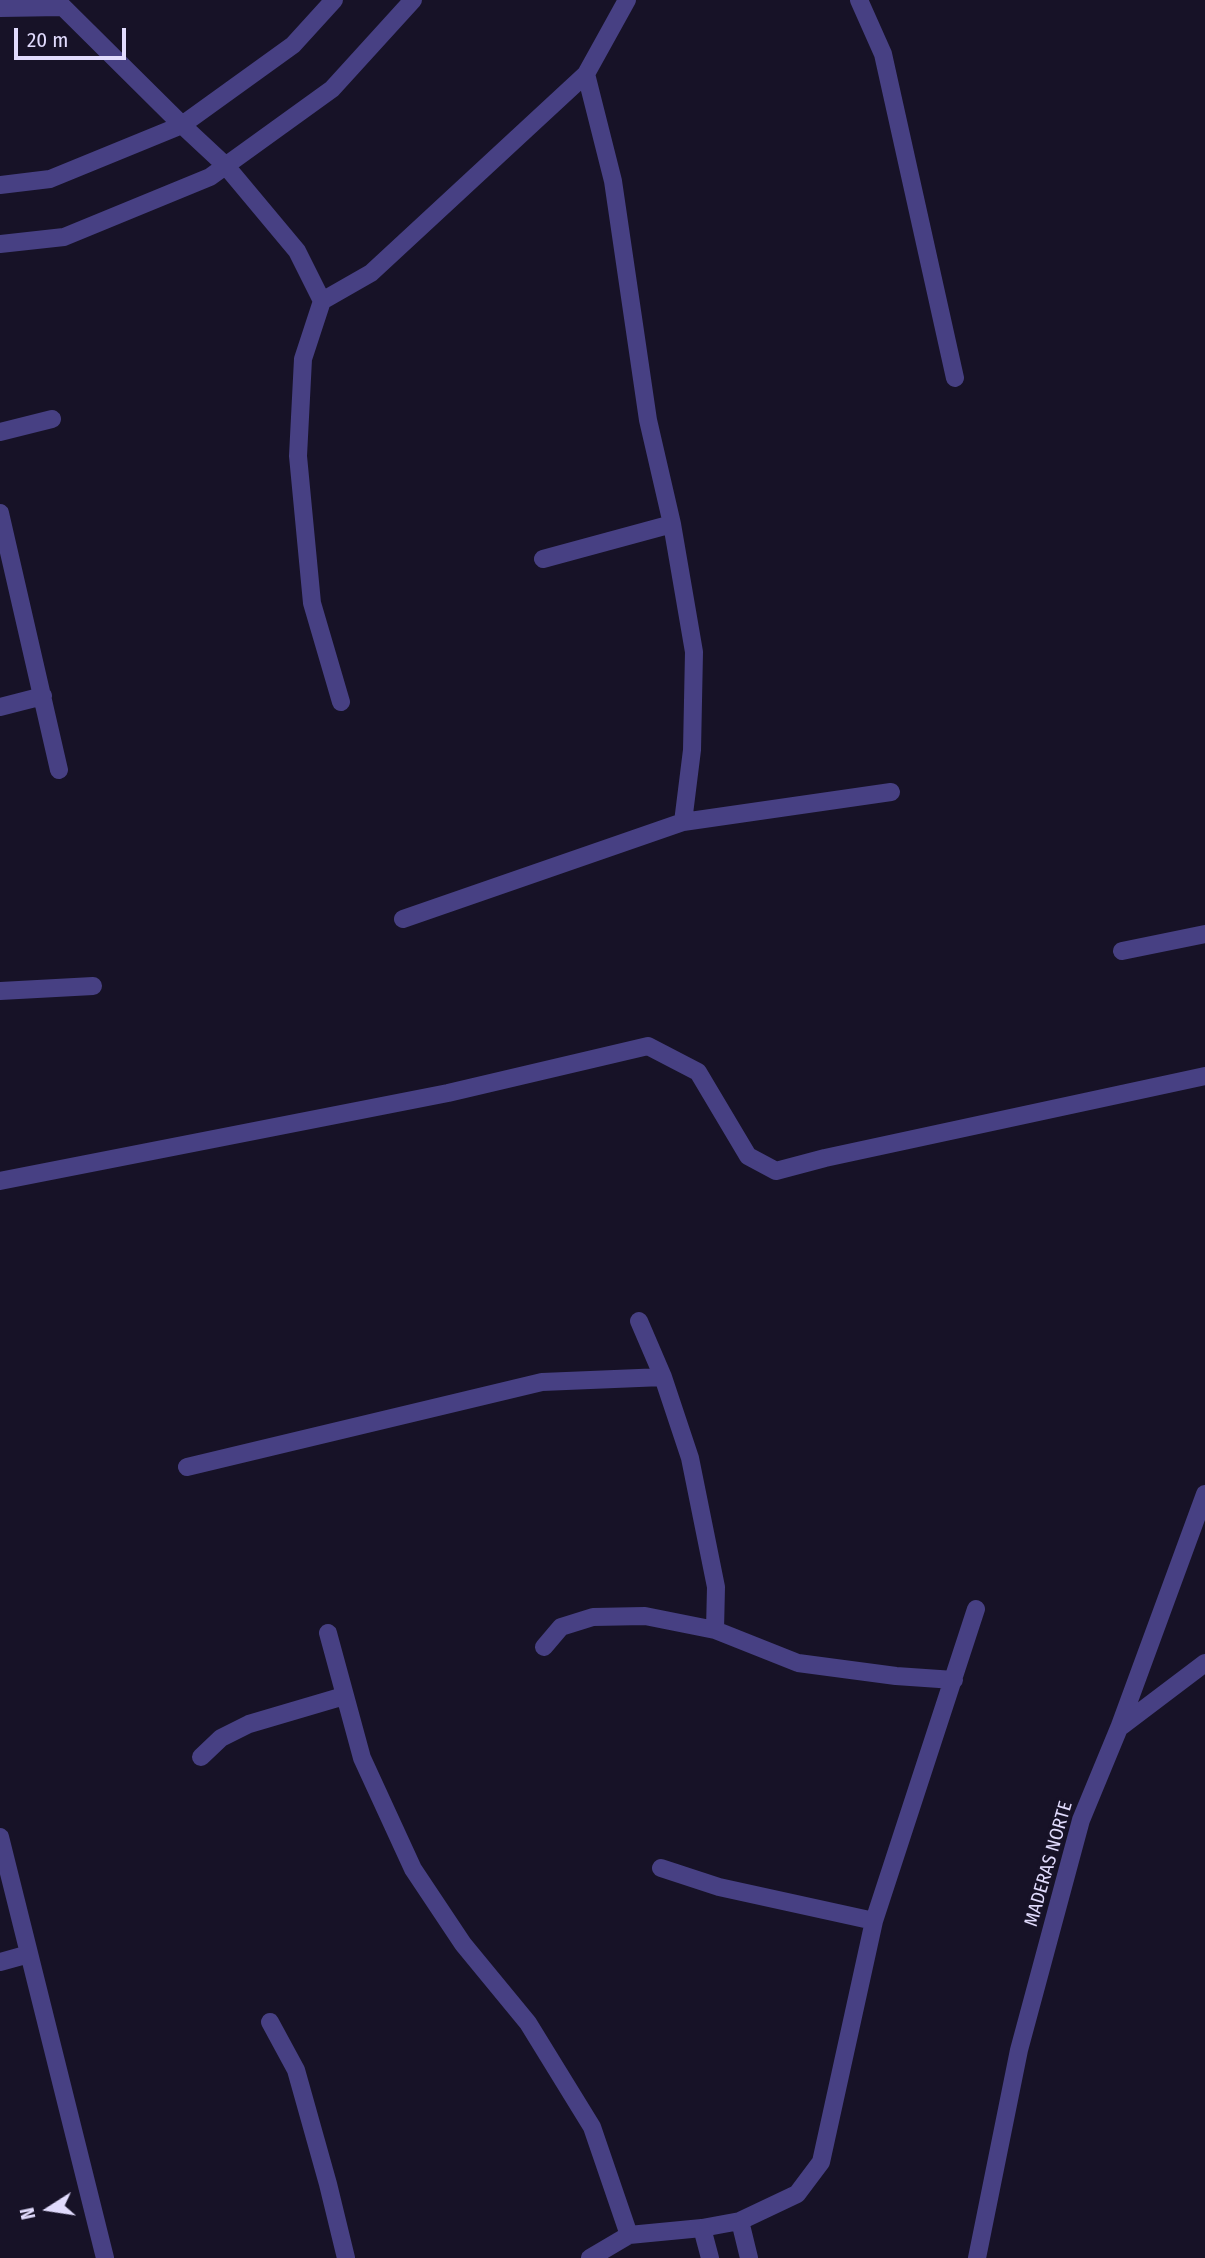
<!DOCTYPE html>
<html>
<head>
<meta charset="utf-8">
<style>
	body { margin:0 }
	#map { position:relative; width:1205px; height:2258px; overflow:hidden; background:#171227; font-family:"Fira Sans Condensed",sans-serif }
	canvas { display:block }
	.north { position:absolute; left:14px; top:2174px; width:70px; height:70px; -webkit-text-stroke:5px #171227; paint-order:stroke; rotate:258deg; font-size:19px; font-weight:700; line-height:28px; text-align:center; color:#e1dbfd }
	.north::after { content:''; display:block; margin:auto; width:24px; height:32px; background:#e1dbfd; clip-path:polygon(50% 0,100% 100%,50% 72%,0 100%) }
	.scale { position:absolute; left:14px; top:28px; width:112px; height:32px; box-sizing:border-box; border:4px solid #e1dbfd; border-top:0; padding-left:9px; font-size:21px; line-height:24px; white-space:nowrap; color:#e1dbfd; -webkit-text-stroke:5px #171227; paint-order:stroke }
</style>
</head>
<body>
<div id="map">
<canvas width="1205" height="2258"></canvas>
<div class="north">N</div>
<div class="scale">20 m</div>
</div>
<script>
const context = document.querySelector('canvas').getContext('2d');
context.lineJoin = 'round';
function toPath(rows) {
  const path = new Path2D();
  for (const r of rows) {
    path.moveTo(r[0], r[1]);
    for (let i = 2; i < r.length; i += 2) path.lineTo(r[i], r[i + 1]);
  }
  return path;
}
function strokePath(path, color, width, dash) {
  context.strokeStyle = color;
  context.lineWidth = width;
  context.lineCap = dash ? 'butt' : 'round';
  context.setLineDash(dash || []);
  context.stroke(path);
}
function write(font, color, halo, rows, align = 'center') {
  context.font = font + ' "Fira Sans Condensed",sans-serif';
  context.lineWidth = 7;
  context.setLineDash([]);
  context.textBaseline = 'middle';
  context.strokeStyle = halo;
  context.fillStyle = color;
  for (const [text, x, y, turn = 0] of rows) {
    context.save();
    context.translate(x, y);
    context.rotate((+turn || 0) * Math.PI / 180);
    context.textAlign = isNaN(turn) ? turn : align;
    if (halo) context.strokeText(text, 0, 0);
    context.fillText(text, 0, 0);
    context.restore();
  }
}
strokePath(toPath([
	[56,0,182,125,226,166,297,251,322,301,371,273,586,74,627,0],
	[859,0,883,54,955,378],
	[0,8,62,7],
	[0,185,50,179,182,125,293,45,334,0],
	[0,244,64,237,210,177,332,89,413,0],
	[322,301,303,359,298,456,312,603,341,702],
	[0,432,52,419],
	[0,513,59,770],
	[543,559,672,524],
	[0,707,43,696],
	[683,822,891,792],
	[403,919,683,822,692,750,694,652,672,524,648,420,613,181,586,74],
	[1122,951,1205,934],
	[0,991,93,986],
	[0,1181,448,1093,648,1046,698,1072,748,1156,776,1171,825,1158,1205,1076],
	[639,1321,663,1377,690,1458,716,1587,715,1630],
	[187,1467,542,1382,663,1377],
	[328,1633,362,1758,413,1869,463,1944,528,2023,592,2127,629,2235],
	[544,1647,561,1627,593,1617,645,1616,715,1630,798,1663,896,1676,954,1680],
	[1119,1728,1205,1663],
	[201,1757,221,1738,249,1724,344,1696],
	[0,1837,105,2258],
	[661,1868,719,1887,874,1921],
	[0,1962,29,1954],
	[270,2022,296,2070,328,2184,346,2258],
	[740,2221,749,2258],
	[702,2228,710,2258],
	[590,2258,629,2235,702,2228,740,2221,797,2194,821,2162,874,1921,976,1609],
	[977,2258,1019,2050,1081,1820,1119,1728,1205,1494]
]), '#474083', 18);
write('19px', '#e1dbfd', '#171227', [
	["MADERAS NORTE",1049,1864,-74]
]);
</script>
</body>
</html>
